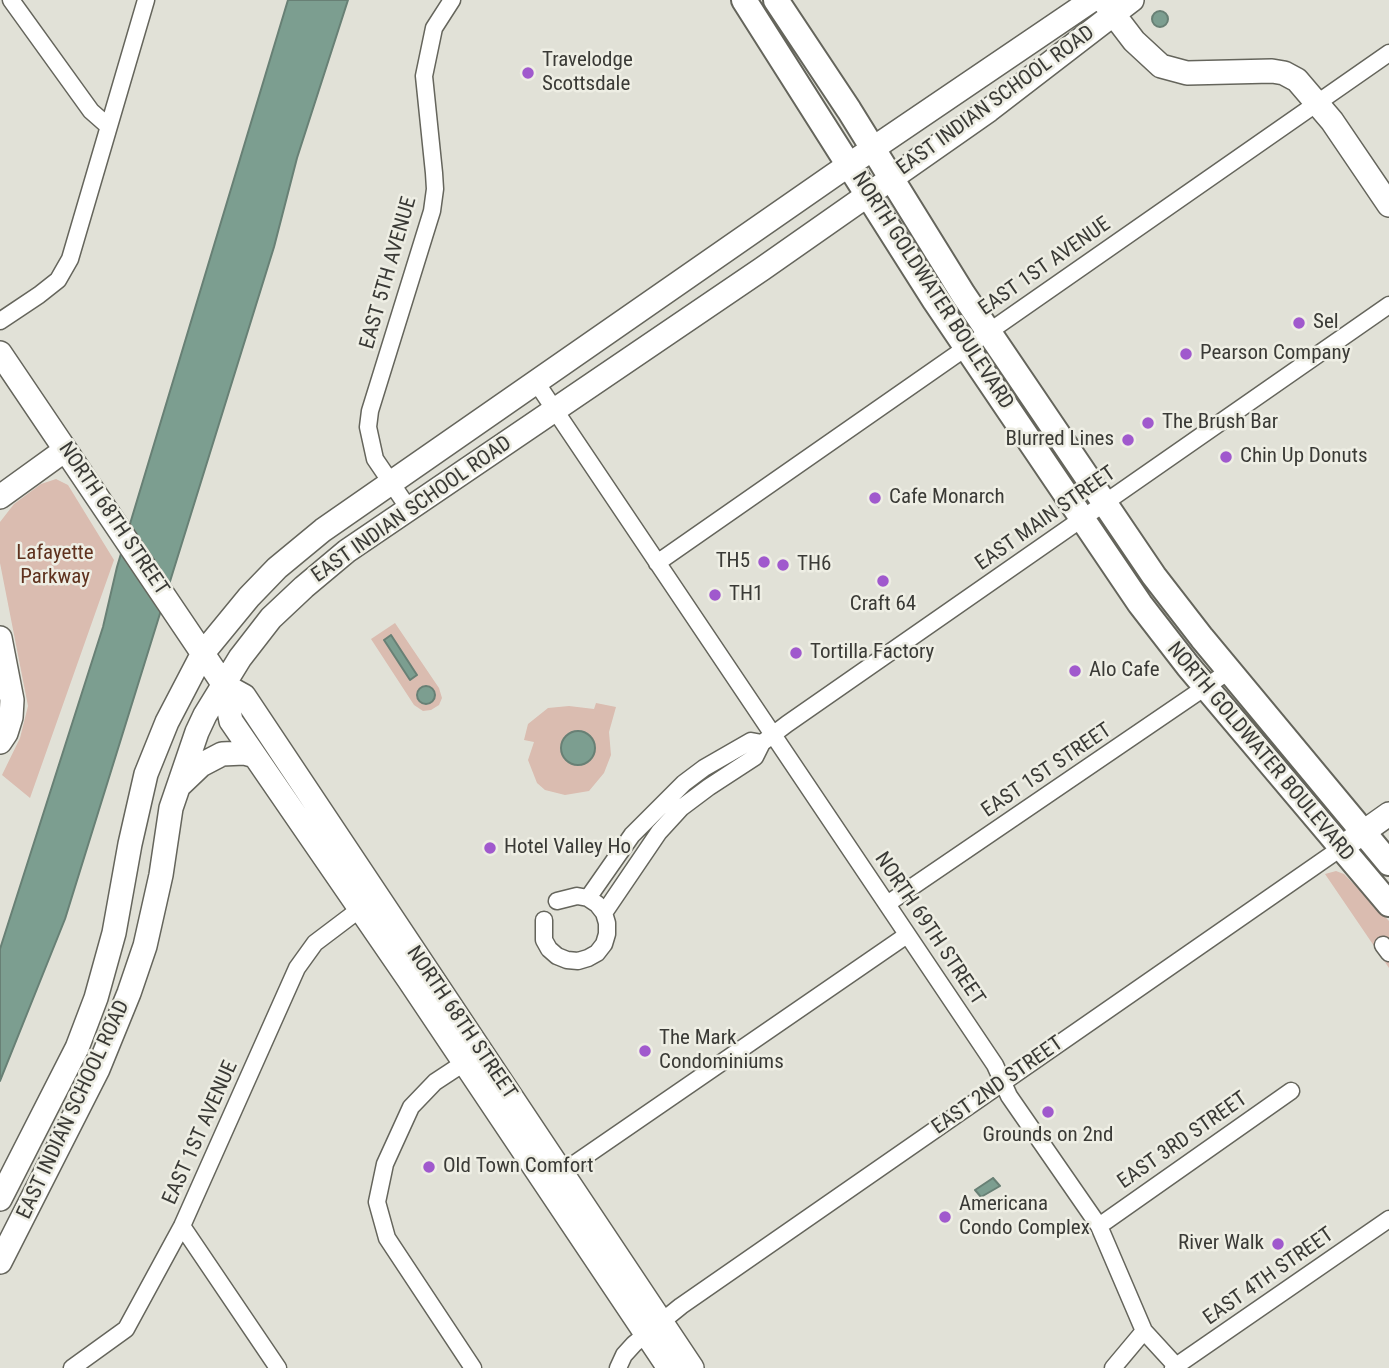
<!DOCTYPE html>
<html>
<head>
<meta charset="utf-8">
<style>
	body { margin:0 }
	canvas { display:block; background:#e1e1d7 }
</style>
</head>
<body>
<canvas width="1389" height="1368"></canvas>
<script>
const context = document.querySelector('canvas').getContext('2d');
context.lineJoin = 'round';
function fillPath(path, color) {
  context.fillStyle = color;
  context.fill(path, 'evenodd');
}
function toPath(rows) {
  const path = new Path2D();
  for (const r of rows) {
    if (r.length === 3) {
      path.moveTo(r[0] + r[2], r[1]);
      path.arc(r[0], r[1], r[2], 0, 2 * Math.PI);
      continue;
    }
    path.moveTo(r[0], r[1]);
    for (let i = 2; i < r.length; i += 2) path.lineTo(r[i], r[i + 1]);
  }
  return path;
}
function strokePath(path, color, width, dash) {
  context.strokeStyle = color;
  context.lineWidth = width;
  context.lineCap = dash ? 'butt' : 'round';
  context.setLineDash(dash || []);
  context.stroke(path);
}
function write(font, color, halo, rows, align = 'center') {
  context.font = font + ' "Roboto Condensed",sans-serif';
  context.lineWidth = 5;
  context.setLineDash([]);
  context.textBaseline = 'middle';
  context.strokeStyle = halo;
  context.fillStyle = color;
  for (const [text, x, y, turn = 0] of rows) {
    context.save();
    context.translate(x, y);
    context.rotate((+turn || 0) * Math.PI / 180);
    context.textAlign = isNaN(turn) ? turn : align;
    if (halo) context.strokeText(text, 0, 0);
    context.fillText(text, 0, 0);
    context.restore();
  }
}
fillPath(toPath([
	[56,479,68,485,114,560,30,798,2,775,20,738,28,706,0,563,0,522,14,504,41,484],
	[395,623,439,688,442,698,439,705,431,710,423,711,414,705,371,639],
	[596,703,616,707,609,732,611,755,604,773,589,791,565,795,545,790,537,783,528,760,534,742,524,740,528,724,548,708,569,706,594,709],
	[1336,871,1344,874,1389,921,1389,968,1325,874]
]), '#dabcb0');
const water = toPath([
	[288,0,348,0,297,158,274,247,65,919,0,1081,0,949,103,627,117,567,288,0],
	[1160,19,8],
	[391,635,417,675,410,680,384,640,391,635],
	[426,695,9],
	[578,748,17],
	[993,1178,1000,1186,981,1197,975,1190,993,1178]
]);
fillPath(water, '#7c9e90');
strokePath(water, '#688075', 2);
const street = toPath([
	[11,0,91,111,108,126],
	[0,321,39,295,58,280,70,259,146,0],
	[536,382,995,1065,1009,1096,1099,1226,1144,1331,1177,1367],
	[409,509,375,459,368,427,370,411,432,211,435,189,434,173,424,76,434,28,452,0],
	[657,563,1389,53],
	[588,898,632,835,684,783,704,768,751,741,762,743],
	[887,904,1229,671],
	[604,913,659,832,681,808,709,787,755,757,762,743,787,724,1389,305],
	[544,920,544,940,549,949,557,956,567,960,578,961,588,958,597,953,604,944,607,934,607,923,604,913,597,904,588,898,577,896,557,901],
	[1383,945,1389,953],
	[473,1057,435,1082,411,1107,385,1164,377,1202,387,1238,473,1368],
	[561,1173,907,935],
	[182,1226,278,1368],
	[1099,1226,1291,1091],
	[72,1368,126,1329,182,1226,297,968,315,943,360,909],
	[618,1368,624,1355,634,1344,681,1306,1341,848],
	[1113,1368,1144,1331],
	[1173,1368,1389,1219]
]);
const secondary = toPath([
	[1105,3,1134,41,1161,66,1187,73,1272,71,1284,73,1297,80,1332,121,1389,205],
	[0,353,224,685,231,721,409,980,669,1368],
	[0,497,65,450],
	[0,638,12,700,11,717,6,733,0,742],
	[224,685,244,696,692,1368],
	[180,785,201,765,222,754,244,753,255,756],
	[1341,848,1389,814],
	[0,1199,77,1048,96,998,114,933,130,844,146,774,167,722,203,653,249,597,277,568,323,530,834,175,1092,0],
	[0,1262,98,1069,129,993,145,946,161,875,171,808,197,732,205,715,240,658,271,618,304,587,347,551,762,269,989,110,1132,0]
]);
const primary = toPath([
	[744,0,935,301,1140,604,1188,666,1389,904],
	[776,0,849,110,963,294,1154,576,1202,638,1389,863]
]);
strokePath(street, '#65655c', 19);
strokePath(secondary, '#65655c', 26);
strokePath(primary, '#65655c', 28);
strokePath(street, '#fff', 16);
strokePath(secondary, '#fff', 23);
strokePath(primary, '#fff', 24);
for (const [x, y, r, color] of [
	[528,73,7,"#a059cd"],
	[1299,323,7,"#a059cd"],
	[1186,354,7,"#a059cd"],
	[1148,423,7,"#a059cd"],
	[1128,440,7,"#a059cd"],
	[1226,457,7,"#a059cd"],
	[875,498,7,"#a059cd"],
	[764,562,7,"#a059cd"],
	[783,565,7,"#a059cd"],
	[883,581,7,"#a059cd"],
	[715,595,7,"#a059cd"],
	[796,653,7,"#a059cd"],
	[1075,671,7,"#a059cd"],
	[490,848,7,"#a059cd"],
	[645,1051,7,"#a059cd"],
	[1048,1112,7,"#a059cd"],
	[429,1167,7,"#a059cd"],
	[945,1217,7,"#a059cd"],
	[1278,1244,7,"#a059cd"]
]) {
  const dot = new Path2D();
  dot.arc(x, y, r, 0, 2 * Math.PI);
  context.fillStyle = color;
  context.fill(dot);
  strokePath(dot, '#eeeee4', 2.5);
}
write('21px', '#3a3a36', '#eeeee4', [
	["Travelodge",542,61],
	["Scottsdale",542,85],
	["Sel",1313,323],
	["Pearson Company",1200,354],
	["The Brush Bar",1162,423],
	["Blurred Lines",1114,440,"right"],
	["Chin Up Donuts",1240,457],
	["Cafe Monarch",889,498],
	["TH5",750,562,"right"],
	["TH6",797,565],
	["TH1",729,595],
	["Craft 64",883,605,"center"],
	["Tortilla Factory",810,653],
	["Alo Cafe",1089,671],
	["Hotel Valley Ho",504,848],
	["The Mark",659,1039],
	["Condominiums",659,1063],
	["Grounds on 2nd",1048,1136,"center"],
	["Old Town Comfort",443,1167],
	["Americana",959,1205],
	["Condo Complex",959,1229],
	["River Walk",1264,1244,"right"]
], 'left');
write('21px', '#3a3a36', '#eeeee4', [
	["EAST INDIAN SCHOOL ROAD",996,101,-36],
	["EAST 1ST AVENUE",1045,267,-35],
	["EAST 5TH AVENUE",389,273,-74],
	["NORTH GOLDWATER BOULEVARD",932,291,57],
	["EAST INDIAN SCHOOL ROAD",412,510,-35],
	["NORTH 68TH STREET",113,519,56],
	["EAST MAIN STREET",1046,519,-35],
	["NORTH GOLDWATER BOULEVARD",1260,752,50],
	["EAST 1ST STREET",1047,771,-34],
	["NORTH 69TH STREET",929,929,56],
	["NORTH 68TH STREET",461,1023,56],
	["EAST 2ND STREET",998,1086,-35],
	["EAST INDIAN SCHOOL ROAD",74,1110,-65],
	["EAST 1ST AVENUE",201,1133,-66],
	["EAST 3RD STREET",1183,1141,-35],
	["EAST 4TH STREET",1269,1277,-35]
]);
write('21px', '#5f321e', '#eeeee4', [
	["Lafayette",55,554],
	["Parkway",55,578]
]);
</script>
</body>
</html>
